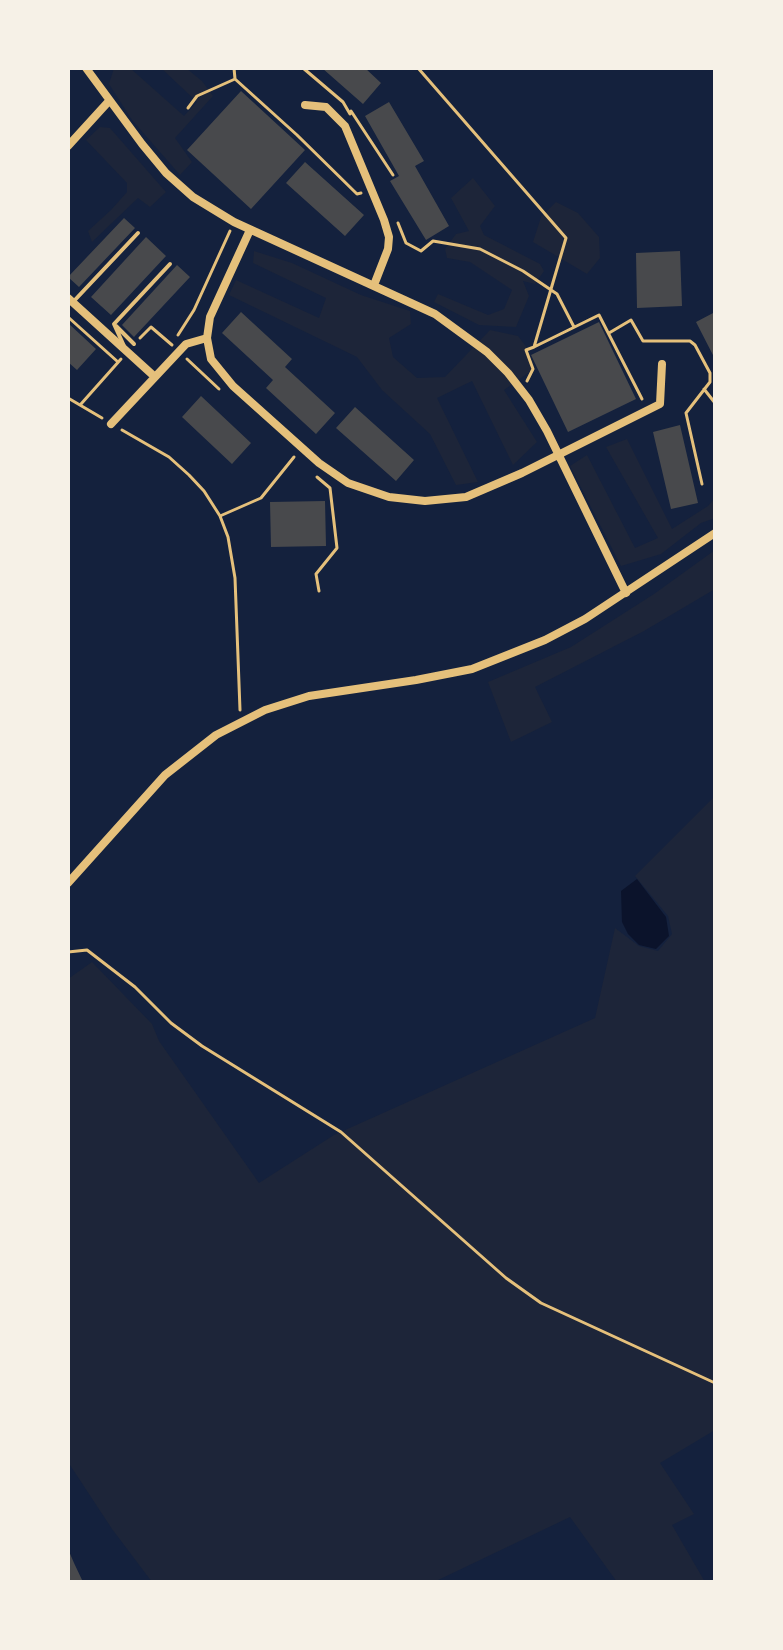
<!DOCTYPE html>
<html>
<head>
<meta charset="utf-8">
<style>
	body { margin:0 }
	#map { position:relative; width:783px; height:1650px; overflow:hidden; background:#14213d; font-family:"IBM Plex Sans",sans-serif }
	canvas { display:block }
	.frame { position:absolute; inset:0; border:70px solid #f6f1e7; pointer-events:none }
</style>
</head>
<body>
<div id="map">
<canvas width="783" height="1650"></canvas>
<div class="frame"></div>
</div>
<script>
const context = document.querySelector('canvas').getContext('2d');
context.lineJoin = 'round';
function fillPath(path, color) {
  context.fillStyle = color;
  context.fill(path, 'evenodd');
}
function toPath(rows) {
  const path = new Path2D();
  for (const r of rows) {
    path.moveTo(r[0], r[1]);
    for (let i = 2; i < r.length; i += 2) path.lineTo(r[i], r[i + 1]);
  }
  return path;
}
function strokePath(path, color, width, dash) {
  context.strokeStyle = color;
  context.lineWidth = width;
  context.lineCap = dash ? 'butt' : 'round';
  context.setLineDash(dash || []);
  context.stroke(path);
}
fillPath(toPath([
	[114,68,130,68,184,116,197,102,161,68,186,68,202,81,213,96,175,138,192,162,180,175,132,120,109,84],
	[100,127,110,128,166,192,150,207,138,198,92,242,88,231,111,210,127,192,127,183,86,140],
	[473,178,495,206,480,226,484,235,540,264,544,271,535,284,523,281,529,296,516,327,479,325,434,302,438,294,488,315,504,309,512,290,470,262,447,258,445,249,456,234,469,231,451,198],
	[556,202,578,213,599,237,600,258,587,274,533,242,541,217],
	[254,251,292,263,361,295,410,311,411,324,389,338,393,357,417,378,445,377,490,330,518,336,528,349,531,371,504,390,537,442,513,465,472,381,437,398,478,482,456,485,430,434,382,390,357,357,229,295,236,280,319,318,326,298,253,263],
	[627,439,672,529,708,506,715,498,715,518,701,523,661,554,621,566,570,466,587,455,635,548,658,538,606,447],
	[715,550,715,589,644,631,535,687,552,722,511,742,488,682,571,647,654,594],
	[715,796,715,1430,660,1463,694,1514,672,1525,705,1582,617,1582,570,1517,434,1582,152,1582,112,1529,68,1462,68,979,92,962,152,1024,159,1041,259,1183,334,1135,595,1018,615,928,639,946,658,951,672,934,668,916,635,876]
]), '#1d2539');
fillPath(toPath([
	[637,879,666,917,669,936,656,949,639,945,628,934,622,922,621,891]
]), '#0b132b');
fillPath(toPath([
	[322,68,365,68,381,83,363,104],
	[241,91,305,150,251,209,187,150],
	[389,102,424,161,415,166,449,226,426,240,390,181,399,176,365,116],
	[305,162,364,215,345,236,286,183],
	[124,218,135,228,79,287,68,277],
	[146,237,166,256,111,315,91,297],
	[680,251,682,306,637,308,636,253],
	[177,265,190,277,134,337,122,325],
	[241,312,292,359,285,367,335,413,316,434,266,388,273,380,222,333],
	[715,312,715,359,696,322],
	[599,322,636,399,568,432,531,355],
	[68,323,96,349,77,370,68,362],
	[201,396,251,443,232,464,182,417],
	[355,407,414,460,396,481,336,428],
	[680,425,698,503,671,509,653,432],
	[325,501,326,546,271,547,270,502],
	[68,1549,74,1563,83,1582,68,1582]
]), '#48494c');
strokePath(toPath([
	[303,68,343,102,350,114],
	[418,68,566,238,534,347,526,350,533,369,527,381],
	[235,79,297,135,357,194,361,193],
	[188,108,197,96,235,79,234,68],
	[351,111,393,175],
	[398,223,406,243,421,251,433,241,480,249,523,271,557,294,574,327],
	[68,317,118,362],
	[609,333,631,320,643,341,690,341,695,345,710,373,710,382,686,413,702,484],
	[178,335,194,310,230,231],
	[140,338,151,327,172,345],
	[534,347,599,315,642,399],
	[187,359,219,389],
	[704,389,715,403],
	[68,398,102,418],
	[81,404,121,359],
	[122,430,169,457,189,475,204,491,220,516,228,537,235,578,240,710],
	[317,477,330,488,337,548,316,574,319,591],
	[220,516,261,498,294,457],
	[68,952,87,950,135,987,171,1023,202,1046,341,1132,506,1278,541,1303,715,1383]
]), '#e5c07b', 3);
strokePath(toPath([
	[73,302,138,233],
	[116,326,134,344],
	[124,346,114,324,170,264]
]), '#e5c07b', 4);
strokePath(toPath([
	[86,68,142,144,166,173,193,197,234,222,435,314,487,352,508,373,529,400,547,431,626,593],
	[305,105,326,107,345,126,384,220,389,237,388,249,374,285],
	[68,146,109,101],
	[250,230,210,317,207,338,211,359,233,386,319,463,348,483,389,497,425,501,466,497,522,473,660,404,662,364],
	[68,298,155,377],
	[111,424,186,344,207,338],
	[68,883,165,775,216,735,265,710,309,696,416,680,472,669,545,640,585,619,715,533]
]), '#e5c07b', 8);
</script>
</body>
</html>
